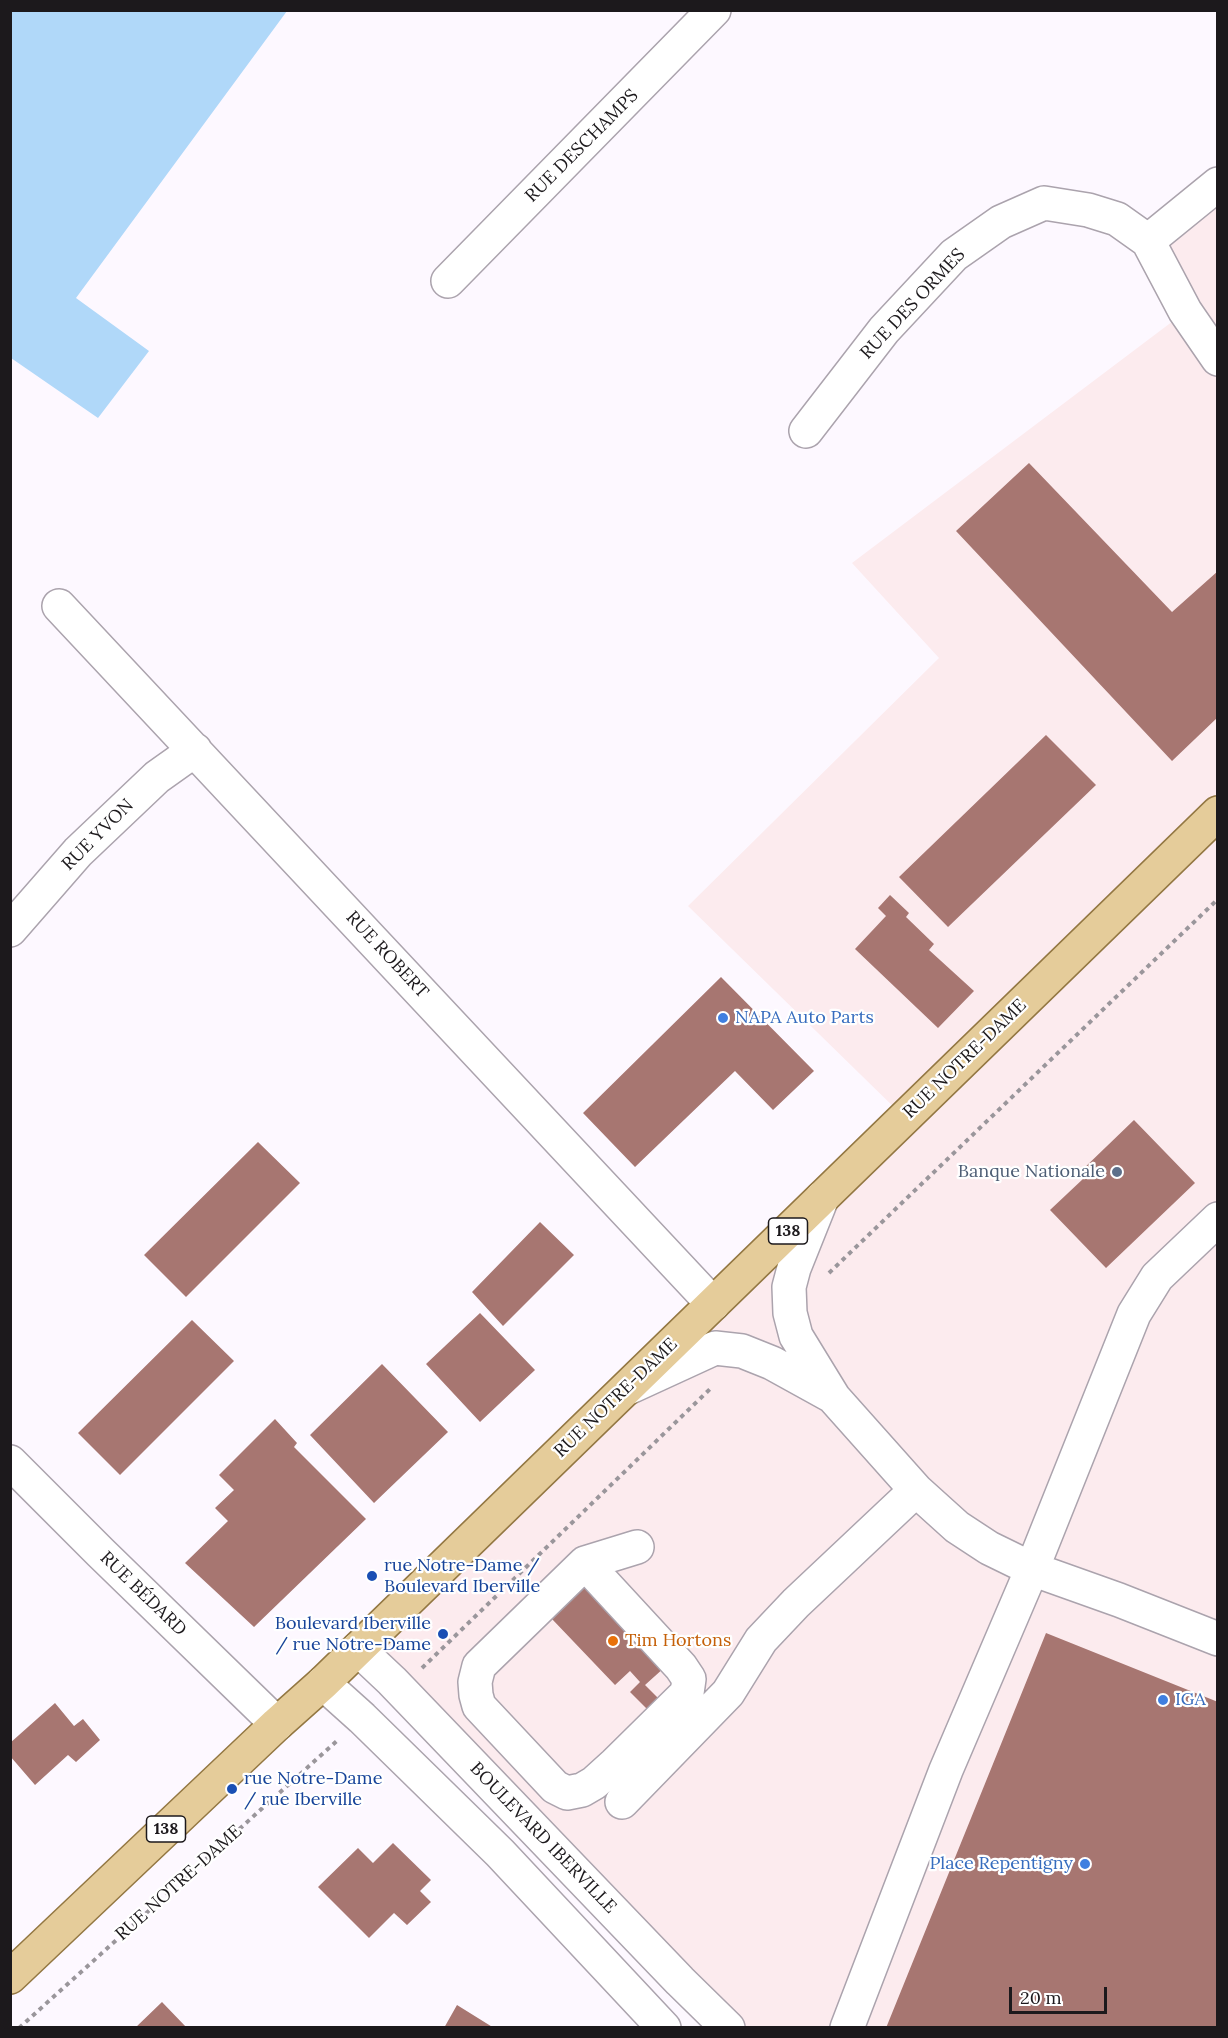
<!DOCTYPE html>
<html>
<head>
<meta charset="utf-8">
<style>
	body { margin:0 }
	#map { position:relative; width:1228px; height:2038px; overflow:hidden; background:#fdf8ff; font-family:Lora,serif }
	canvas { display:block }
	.frame { position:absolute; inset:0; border:12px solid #1c191c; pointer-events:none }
	.scale { position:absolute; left:1009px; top:1987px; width:98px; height:27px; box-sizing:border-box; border:3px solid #1c191c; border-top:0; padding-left:8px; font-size:18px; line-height:21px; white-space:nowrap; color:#1c191c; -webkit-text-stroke:4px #fff; paint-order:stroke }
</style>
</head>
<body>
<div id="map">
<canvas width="1228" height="2038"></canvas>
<div class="frame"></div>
<div class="scale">20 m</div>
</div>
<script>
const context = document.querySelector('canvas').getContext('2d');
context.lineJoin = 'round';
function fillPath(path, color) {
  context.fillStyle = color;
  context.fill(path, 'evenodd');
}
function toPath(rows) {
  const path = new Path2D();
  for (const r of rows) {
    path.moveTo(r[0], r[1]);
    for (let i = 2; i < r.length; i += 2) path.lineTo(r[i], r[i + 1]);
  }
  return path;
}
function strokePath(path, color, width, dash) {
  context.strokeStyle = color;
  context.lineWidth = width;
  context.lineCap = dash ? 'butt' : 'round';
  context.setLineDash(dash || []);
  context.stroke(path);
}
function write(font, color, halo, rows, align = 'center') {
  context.font = font + ' Lora,serif';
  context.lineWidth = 4.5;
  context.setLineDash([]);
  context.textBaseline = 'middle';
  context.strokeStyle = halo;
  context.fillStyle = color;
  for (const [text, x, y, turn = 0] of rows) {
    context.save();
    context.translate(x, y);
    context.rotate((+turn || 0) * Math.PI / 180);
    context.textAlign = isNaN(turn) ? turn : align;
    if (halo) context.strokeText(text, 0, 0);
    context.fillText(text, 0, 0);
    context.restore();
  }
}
fillPath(toPath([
	[1217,184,1217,2027,728,2027,358,1649,904,1117,688,906,939,658,852,563,1185,312,1148,241]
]), '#fcebee');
fillPath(toPath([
	[10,11,287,11,76,298,149,351,98,418,11,358]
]), '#b0d8f9');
fillPath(toPath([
	[1029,463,1172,612,1218,571,1218,717,1172,761,956,531],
	[1046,735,1096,785,948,927,899,877],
	[890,895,909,913,906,917,934,944,929,950,974,991,938,1028,855,949,886,916,878,908],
	[721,977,814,1071,773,1110,735,1071,635,1167,583,1113],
	[1134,1120,1195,1183,1106,1268,1050,1210,1084,1178,1079,1173],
	[258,1142,300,1183,186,1297,144,1255],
	[540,1222,574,1255,503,1326,472,1292],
	[480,1313,535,1370,480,1422,426,1364],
	[192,1320,234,1361,120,1475,78,1433],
	[382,1364,448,1432,374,1503,310,1435],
	[275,1419,297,1443,294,1447,366,1519,254,1627,185,1563,228,1521,215,1508,234,1490,219,1475],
	[586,1585,665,1667,645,1685,661,1701,650,1712,630,1692,640,1682,630,1671,615,1685,552,1619],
	[1046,1633,1218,1702,1218,2028,886,2028],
	[55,1703,74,1726,83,1719,100,1740,76,1762,68,1755,35,1785,10,1756,10,1743],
	[393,1843,431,1880,420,1891,431,1902,407,1925,394,1913,369,1938,318,1887,358,1848,373,1863],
	[162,2002,187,2028,135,2028],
	[457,2005,494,2028,444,2028]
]), '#a77671');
const minor = toPath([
	[1148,241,1218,184],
	[448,281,714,10],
	[806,431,884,330,954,255,1001,222,1044,203,1088,210,1117,219,1148,241,1185,311,1218,359],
	[59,606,713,1304],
	[10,930,78,852,157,777,195,750],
	[822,1198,794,1268,789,1287,790,1313,796,1336,834,1398,916,1490,957,1527,989,1548,1032,1569,1119,1600,1218,1639],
	[628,1388,715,1348,742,1351,772,1363,830,1395],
	[10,1462,100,1552,277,1724],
	[585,1563,681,1667,689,1679,687,1693,615,1764,594,1783,582,1790,567,1793,555,1787,479,1706,476,1695,475,1682,479,1666,585,1563,637,1547],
	[358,1649,392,1681,680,1981,728,2028],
	[323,1683,362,1718,500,1853,664,2028],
	[622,1802,728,1693,761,1640,796,1603,916,1490],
	[847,2028,946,1770,1032,1569,1134,1314,1157,1277,1218,1219]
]);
const major = toPath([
	[10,1977,277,1724,323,1683,1218,813]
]);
strokePath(minor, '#aba3ad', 36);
strokePath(major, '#937742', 36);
strokePath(toPath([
	[829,1273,1218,899],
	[422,1668,710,1389],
	[19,2028,339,1739]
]), '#9a969b', 4, [4.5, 4.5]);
strokePath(minor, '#fff', 33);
strokePath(major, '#e5cc9a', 33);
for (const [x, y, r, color] of [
	[723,1018,6,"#3f7fe0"],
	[1117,1172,6,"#5c6f8a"],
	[372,1576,6,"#1a4fb4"],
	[443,1634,6,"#1a4fb4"],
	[613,1641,6,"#e8710a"],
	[1163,1700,6,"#3f7fe0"],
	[232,1789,6,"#1a4fb4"],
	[1085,1864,6,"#3f7fe0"]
]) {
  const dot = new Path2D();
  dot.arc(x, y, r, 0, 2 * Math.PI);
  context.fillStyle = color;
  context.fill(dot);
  strokePath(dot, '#fff', 2);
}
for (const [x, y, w] of [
	[788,1231,39],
	[166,1829,39]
]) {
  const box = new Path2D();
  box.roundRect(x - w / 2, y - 13, w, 26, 4.5);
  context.fillStyle = '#fff';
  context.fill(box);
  strokePath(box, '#1c191c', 1.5);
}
write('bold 16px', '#1c191c', null, [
	["138",788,1231],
	["138",166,1829]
]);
write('18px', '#1c191c', '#fff', [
	["RUE DESCHAMPS",582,146,-45],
	["RUE DES ORMES",913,304,-47],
	["RUE YVON",98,835,-45],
	["RUE ROBERT",387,955,47],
	["RUE NOTRE-DAME",965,1059,-44],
	["RUE NOTRE-DAME",616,1398,-44],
	["RUE BÉDARD",143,1594,44],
	["BOULEVARD IBERVILLE",543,1838,46],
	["RUE NOTRE-DAME",179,1883,-42]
]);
write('18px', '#366cbe', '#fff', [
	["NAPA Auto Parts",735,1018],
	["IGA",1175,1700],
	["Place Repentigny",1073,1864,"right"]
], 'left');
write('18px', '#4e5e75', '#fff', [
	["Banque Nationale",1105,1172]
], 'right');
write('18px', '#164399', '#fff', [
	["rue Notre-Dame /",384,1566],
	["Boulevard Iberville",384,1587],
	["Boulevard Iberville",431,1624,"right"],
	["/ rue Notre-Dame",431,1645,"right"],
	["rue Notre-Dame",244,1779],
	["/ rue Iberville",244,1800]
], 'left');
write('18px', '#c56008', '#fff', [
	["Tim Hortons",625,1641]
], 'left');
</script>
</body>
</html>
